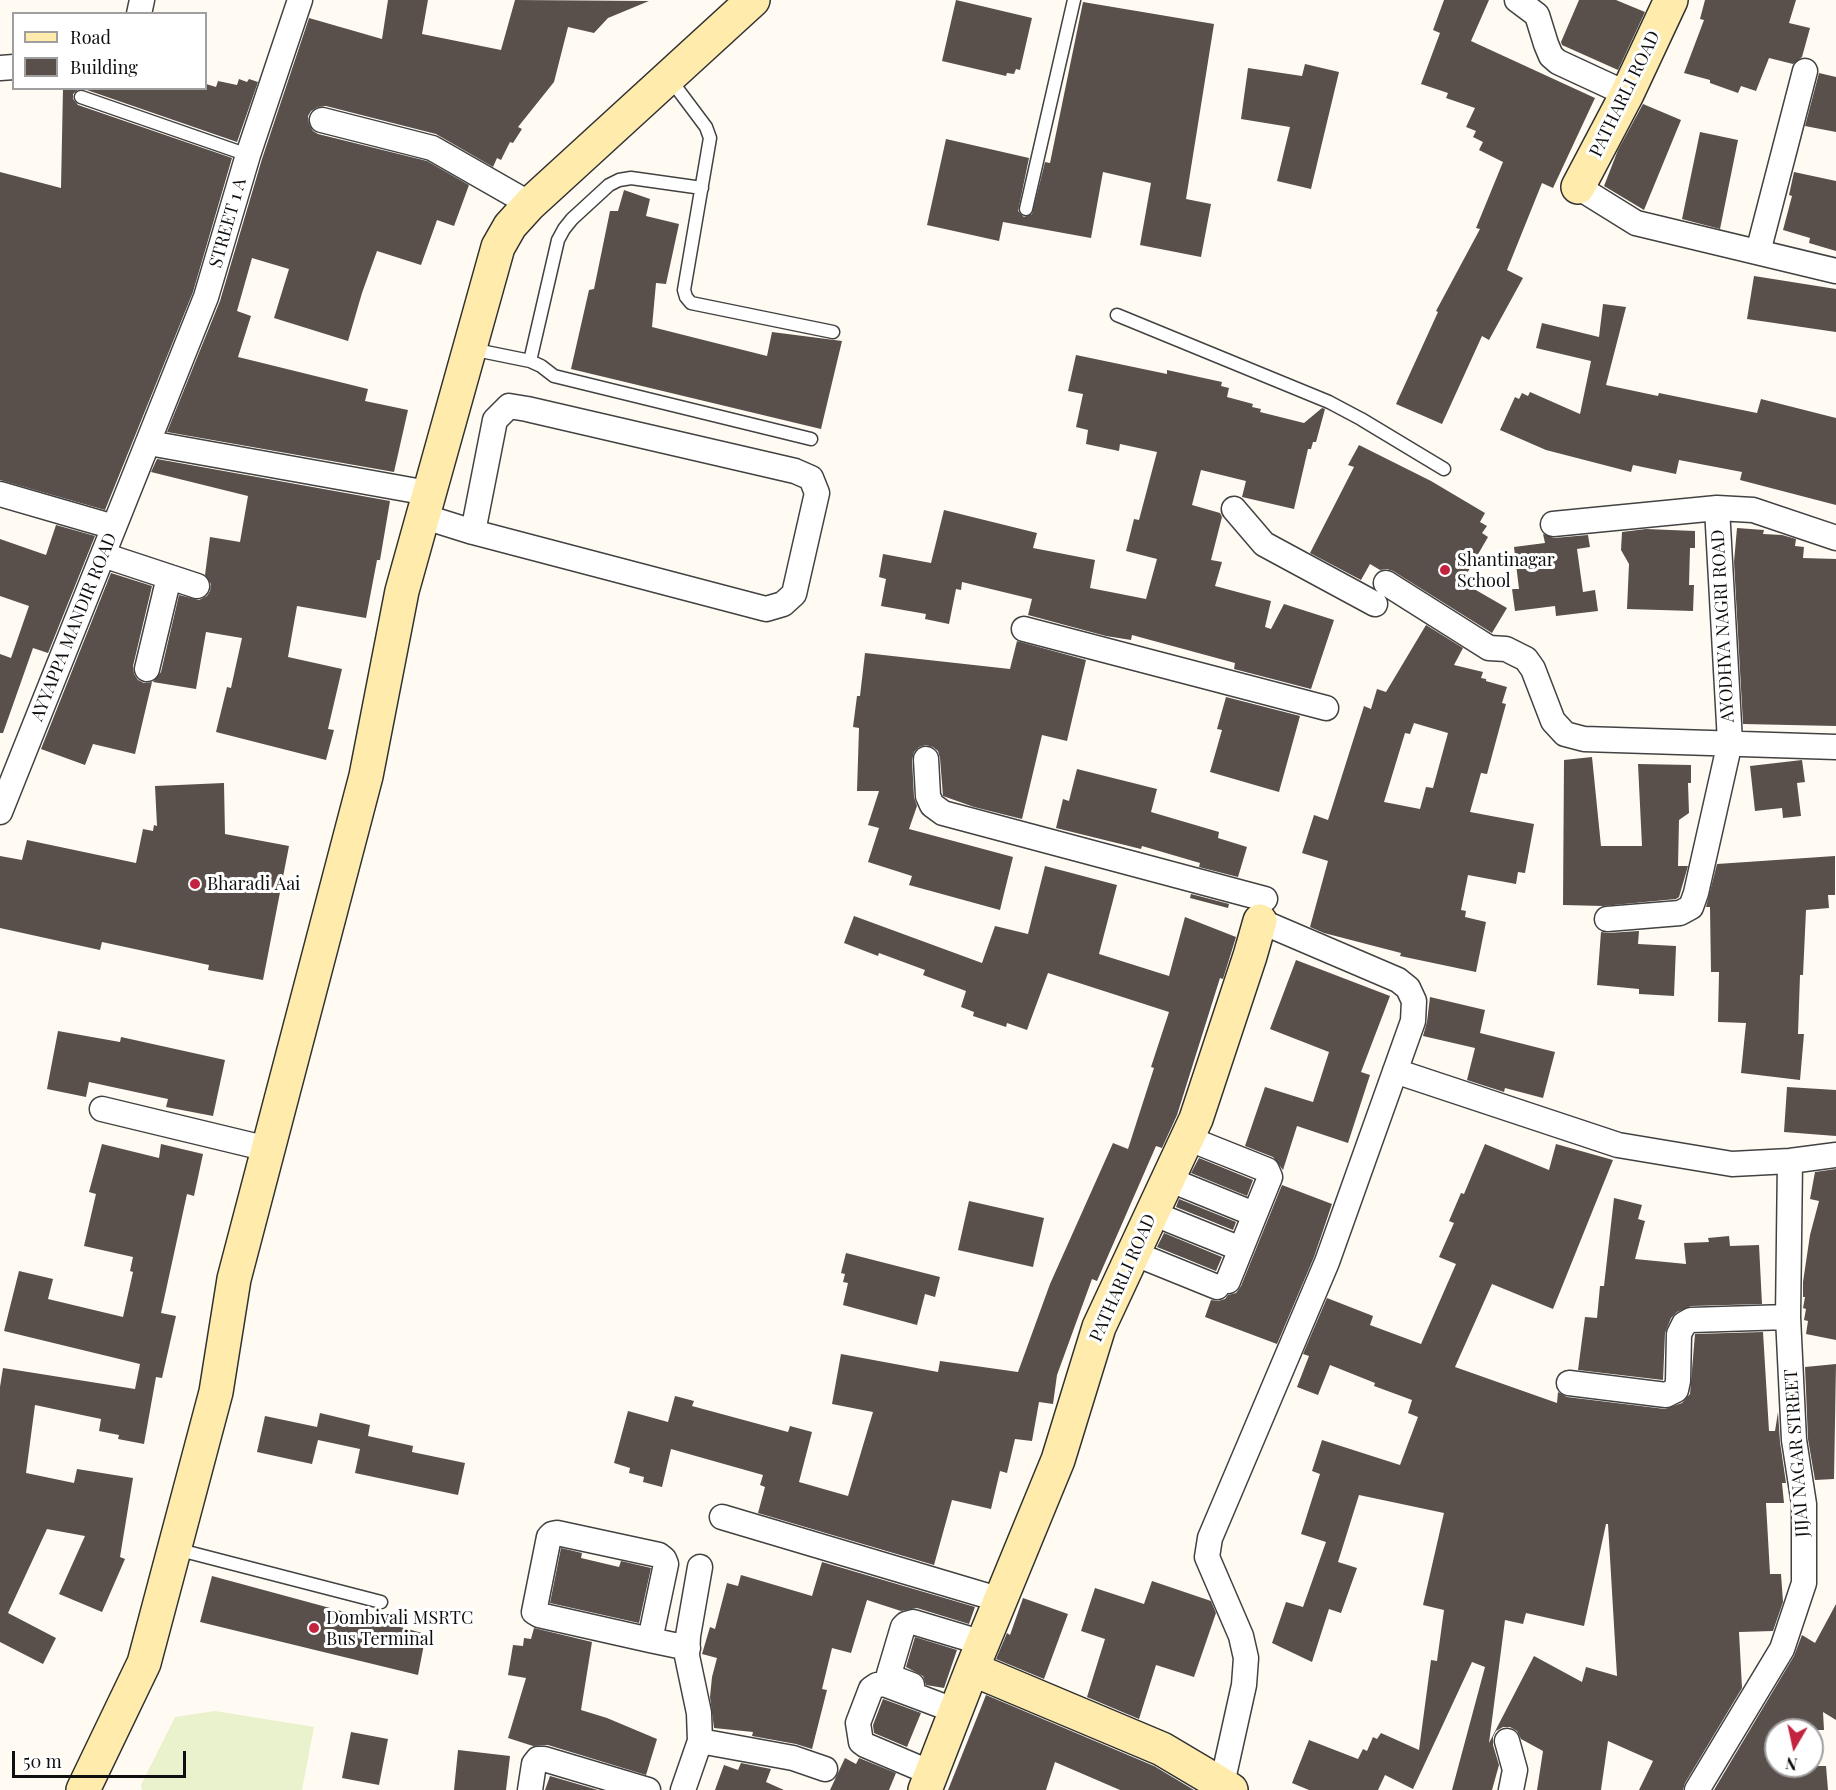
<!DOCTYPE html>
<html>
<head>
<meta charset="utf-8">
<style>
	body { margin:0 }
	#map { position:relative; width:1836px; height:1790px; overflow:hidden; background:#fffbf2; font-family:"Playfair Display",serif }
	canvas { display:block }
	.legend { position:absolute; left:12px; top:12px; width:195px; height:78px; box-sizing:border-box; background:#fff; border:2px solid #9f9f9f; margin:0; padding:8px 10px; list-style:none; font-size:18px; color:#0f0f0f }
	.legend li { display:flex; align-items:center; gap:12px; height:30px }
	.legend b { width:30px; border:2px solid #9f9f9f }
	.north { position:absolute; left:1764px; top:1718px; width:60px; height:60px; box-sizing:border-box; background:#fff; border:2px solid #9f9f9f; border-radius:50%; rotate:189deg; font-size:16px; font-weight:700; line-height:24px; text-align:center; color:#0f0f0f }
	.north::after { content:''; display:block; margin:auto; width:21px; height:27px; background:#c3233e; clip-path:polygon(50% 0,100% 100%,50% 72%,0 100%) }
	.scale { position:absolute; left:12px; top:1751px; width:174px; height:27px; box-sizing:border-box; border:3px solid #0f0f0f; border-top:0; padding-left:8px; font-size:18px; line-height:21px; white-space:nowrap; color:#0f0f0f; -webkit-text-stroke:4px #fff; paint-order:stroke }
</style>
</head>
<body>
<div id="map">
<canvas width="1836" height="1790"></canvas>
<ul class="legend">
<li><b style="height:8px;background:#ffecad"></b>Road</li>
<li><b style="height:16px;background:#594f4b"></b>Building</li>
</ul>
<div class="north">N</div>
<div class="scale">50 m</div>
</div>
<script>
const context = document.querySelector('canvas').getContext('2d');
context.lineJoin = 'round';
function fillPath(path, color) {
  context.fillStyle = color;
  context.fill(path, 'evenodd');
}
function toPath(rows) {
  const path = new Path2D();
  for (const r of rows) {
    path.moveTo(r[0], r[1]);
    for (let i = 2; i < r.length; i += 2) path.lineTo(r[i], r[i + 1]);
  }
  return path;
}
function strokePath(path, color, width, dash) {
  context.strokeStyle = color;
  context.lineWidth = width;
  context.lineCap = dash ? 'butt' : 'round';
  context.setLineDash(dash || []);
  context.stroke(path);
}
function write(font, color, halo, rows, align = 'center') {
  context.font = font + ' "Playfair Display",serif';
  context.lineWidth = 6;
  context.setLineDash([]);
  context.textBaseline = 'middle';
  context.strokeStyle = halo;
  context.fillStyle = color;
  for (const [text, x, y, turn = 0] of rows) {
    context.save();
    context.translate(x, y);
    context.rotate((+turn || 0) * Math.PI / 180);
    context.textAlign = isNaN(turn) ? turn : align;
    if (halo) context.strokeText(text, 0, 0);
    context.fillText(text, 0, 0);
    context.restore();
  }
}
fillPath(toPath([
	[215,1711,314,1727,302,1790,142,1790,141,1785,175,1717]
]), '#e9f2cc');
fillPath(toPath([
	[388,0,428,0,422,34,501,50,515,0,649,1,608,18,594,33,568,27,554,82,518,127,522,129,513,143,510,142,501,160,497,158,493,167,436,134,326,106,318,107,311,111,308,116,309,124,313,131,318,134,427,161,469,185,454,226,437,220,421,265,377,251,362,293,348,341,274,318,289,269,252,258,237,311,251,316,238,357,368,389,365,401,408,410,394,472,167,432,220,301,262,159,309,18,382,39],
	[956,0,1032,18,1020,70,1016,69,1014,74,1007,73,1006,76,942,61],
	[1444,0,1489,0,1471,41,1595,98,1553,188,1542,183,1507,270,1523,278,1489,340,1482,336,1442,424,1396,404,1438,312,1436,311,1480,229,1476,228,1503,162,1479,150,1483,142,1473,137,1476,131,1466,127,1475,108,1446,98,1448,93,1421,84,1440,33,1433,30],
	[1579,0,1616,0,1645,12,1618,70,1562,45,1561,42],
	[1705,0,1796,0,1789,23,1810,28,1802,57,1793,64,1769,58,1756,91,1741,86,1738,93,1710,83,1710,80,1684,73,1704,20,1700,19],
	[1083,2,1214,24,1186,199,1211,204,1201,257,1140,245,1151,183,1103,172,1091,238,1003,222,999,241,927,225,946,139,1029,158,1018,211,1024,217,1032,214,1045,162,1050,163],
	[1305,64,1339,72,1311,189,1277,181,1290,127,1241,119,1248,68,1302,76],
	[1819,73,1836,77,1836,132,1805,126],
	[239,79,247,82,249,79,258,82,237,142,84,89,79,89,73,94,73,99,78,105,232,158,193,292,105,510,0,480,0,172,61,188,63,88,206,88,206,84,216,87,218,81,237,85],
	[1643,104,1681,120,1644,210,1604,186,1618,150],
	[1700,132,1738,140,1720,229,1682,219],
	[1794,172,1836,181,1836,251,1809,243,1810,238,1783,230,1792,196,1789,195],
	[624,190,650,199,646,216,679,224,666,284,656,283,652,327,767,356,772,332,842,341,821,429,571,369,589,290,594,289,610,211,618,211],
	[1754,276,1836,289,1836,332,1747,319],
	[1603,304,1626,307,1606,385,1658,396,1659,393,1757,413,1761,399,1836,418,1836,505,1740,480,1742,472,1679,460,1676,474,1633,465,1631,472,1546,450,1500,430,1515,397,1519,399,1522,393,1528,396,1530,392,1580,414,1591,361,1536,348,1542,323,1599,337],
	[1076,355,1167,374,1167,370,1222,382,1221,386,1229,388,1227,397,1253,404,1252,407,1261,409,1260,412,1304,423,1322,408,1325,409,1316,442,1313,442,1311,449,1308,449,1294,509,1242,497,1246,481,1201,470,1192,505,1220,513,1222,517,1211,560,1222,562,1215,586,1271,601,1265,627,1271,629,1284,604,1334,620,1311,689,1234,669,1235,663,1132,635,1131,640,1106,636,1028,615,1032,599,962,582,961,590,956,589,949,624,925,619,926,614,881,606,886,579,879,577,883,554,931,563,944,510,1037,533,1033,548,1095,560,1090,588,1146,599,1157,559,1126,551,1134,519,1139,520,1157,452,1120,444,1119,451,1086,444,1088,430,1076,427,1083,394,1068,391],
	[1359,445,1431,481,1485,513,1480,522,1487,526,1482,533,1488,537,1462,582,1507,608,1492,633,1393,571,1387,569,1380,570,1370,564,1361,580,1310,553,1354,467,1348,465],
	[157,459,390,501,380,560,377,560,366,618,297,606,288,657,342,669,328,729,334,730,326,760,216,732,227,687,231,688,242,638,206,632,196,689,153,682,161,672,179,595,199,600,207,596,210,591,211,584,205,575,210,537,240,542,248,496,151,472],
	[56,525,95,536,48,653,33,648,3,733,0,733,0,654,11,658,29,606,0,596,0,539,46,555],
	[1737,528,1764,530,1763,534,1782,535,1796,539,1795,546,1804,547,1803,558,1836,559,1836,726,1743,724,1734,562],
	[1646,529,1695,531,1695,548,1690,548,1689,585,1694,585,1693,611,1627,609,1629,564,1621,550,1622,532],
	[1543,534,1554,538,1588,535,1590,547,1577,549,1583,592,1595,590,1598,611,1556,616,1555,606,1515,611,1512,589,1519,589,1514,547,1545,543],
	[111,573,152,586,133,666,134,674,138,680,144,683,152,682,135,754,93,744,85,765,41,749],
	[1426,625,1463,648,1454,665,1483,672,1481,678,1486,679,1486,681,1507,687,1502,703,1506,704,1487,774,1481,773,1470,812,1534,824,1525,873,1518,872,1516,884,1468,875,1461,910,1466,911,1465,917,1486,922,1476,972,1400,956,1401,953,1324,933,1310,927,1328,861,1302,853,1314,815,1328,820,1364,706,1371,709,1377,689,1386,692],
	[1414,723,1448,733,1433,788,1426,787,1420,809,1384,802,1405,733,1410,734],
	[1017,641,1086,660,1067,741,1042,735,1022,819,974,807,943,796,940,758,938,751,933,747,926,745,919,747,914,752,912,760,914,797,917,806,909,829,1013,857,1000,910,909,885,912,876,868,862,879,828,868,825,879,791,857,791,859,728,853,727,857,696,860,696,865,653,1010,669],
	[1226,697,1300,716,1279,792,1210,772,1222,730,1217,729],
	[1592,757,1601,846,1642,846,1638,764,1691,765,1691,783,1688,783,1689,813,1679,820,1678,866,1688,866,1679,897,1676,899,1603,906,1563,905,1564,760],
	[1802,760,1805,782,1797,783,1801,816,1783,818,1782,808,1755,811,1750,766],
	[1077,769,1157,789,1151,812,1219,832,1218,838,1247,847,1238,877,1199,867,1200,863,1142,846,1141,849,1056,828,1063,799,1069,801],
	[224,783,225,834,289,846,263,980,208,970,209,965,102,942,100,950,0,928,0,856,22,860,27,840,136,863,143,829,153,831,154,825,157,826,155,786],
	[1835,856,1835,895,1828,895,1829,908,1806,910,1803,975,1800,975,1798,1034,1804,1034,1800,1080,1741,1073,1746,1023,1718,1022,1719,972,1711,972,1710,907,1706,907,1717,864],
	[1045,866,1117,885,1099,954,1169,976,1185,917,1236,937,1223,979,1220,978,1177,1115,1162,1148,1156,1146,1097,1281,1092,1279,1057,1375,1053,1404,1039,1402,1032,1441,1015,1439,1007,1473,1000,1471,991,1509,952,1500,934,1565,758,1513,765,1487,760,1485,763,1475,671,1449,662,1487,643,1482,644,1477,629,1473,630,1468,614,1463,628,1411,668,1422,675,1396,694,1401,692,1406,788,1432,790,1426,812,1432,799,1482,848,1496,873,1412,832,1404,841,1354,938,1372,940,1361,1018,1372,1050,1284,1113,1143,1128,1149,1154,1068,1151,1067,1169,1012,1048,973,1027,1030,1007,1023,1006,1027,973,1016,974,1012,961,1007,966,991,923,975,925,970,879,953,878,956,844,943,854,916,982,963,995,926,1028,934],
	[1191,894,1229,904,1228,908,1190,898],
	[1639,931,1638,944,1676,946,1674,996,1639,994,1639,989,1597,985,1601,932,1608,933],
	[1296,960,1390,996,1361,1072,1370,1075,1348,1143,1297,1126,1283,1170,1273,1157,1245,1146,1265,1087,1313,1102,1329,1052,1270,1029],
	[1430,997,1485,1010,1480,1033,1555,1052,1543,1098,1505,1088,1504,1092,1467,1080,1475,1048,1423,1036,1427,1022],
	[58,1031,120,1042,121,1037,225,1060,213,1116,166,1107,168,1099,89,1082,86,1097,47,1089],
	[1787,1087,1836,1090,1836,1136,1784,1132],
	[102,1144,159,1158,161,1144,203,1154,194,1196,187,1194,161,1313,176,1316,162,1378,156,1377,144,1444,118,1439,119,1435,99,1431,101,1419,35,1405,26,1473,74,1483,77,1469,133,1478,120,1557,125,1559,102,1612,59,1594,85,1536,47,1529,8,1613,56,1638,43,1664,0,1642,0,1387,3,1368,135,1389,140,1364,4,1331,19,1271,53,1279,48,1299,123,1317,133,1272,130,1271,133,1257,84,1246,96,1194,89,1192],
	[1485,1144,1549,1170,1556,1144,1613,1160,1553,1309,1492,1284,1455,1367,1557,1403,1558,1392,1567,1397,1665,1409,1682,1403,1690,1394,1695,1334,1763,1332,1769,1431,1775,1431,1778,1412,1780,1442,1786,1483,1782,1483,1784,1503,1766,1503,1770,1574,1781,1574,1783,1602,1773,1631,1739,1632,1742,1688,1685,1783,1683,1790,1639,1790,1653,1761,1608,1741,1601,1790,1537,1790,1543,1751,1521,1739,1517,1731,1510,1727,1503,1727,1496,1731,1493,1737,1493,1745,1499,1765,1492,1790,1452,1790,1485,1667,1472,1662,1413,1789,1385,1775,1378,1790,1309,1790,1292,1783,1309,1740,1358,1759,1363,1749,1367,1751,1373,1737,1377,1739,1381,1733,1419,1750,1431,1660,1437,1661,1444,1610,1423,1605,1444,1513,1359,1495,1338,1562,1357,1568,1341,1613,1329,1609,1312,1662,1272,1643,1286,1602,1303,1607,1326,1542,1301,1534,1320,1474,1312,1471,1322,1440,1400,1465,1418,1417,1408,1413,1412,1400,1374,1386,1375,1383,1330,1365,1318,1395,1297,1387,1309,1356,1303,1354,1327,1298,1373,1316,1370,1325,1421,1344,1456,1264,1439,1257,1454,1223,1449,1221,1461,1193,1464,1194],
	[1606,1524,1608,1524,1617,1676,1586,1667,1582,1682,1534,1656,1489,1743,1505,1620,1523,1624,1526,1613,1584,1626],
	[1199,1158,1253,1180,1247,1196,1191,1173],
	[1836,1169,1836,1340,1806,1334,1808,1321,1804,1320,1806,1309,1803,1308,1805,1297,1803,1297,1803,1282,1810,1235,1819,1201,1810,1199,1815,1172],
	[1282,1185,1332,1204,1314,1257,1277,1344,1205,1317,1211,1300,1218,1301,1225,1299,1228,1295,1236,1293,1241,1286],
	[1614,1198,1642,1205,1638,1219,1645,1221,1635,1259,1686,1264,1684,1243,1709,1242,1708,1238,1729,1236,1730,1246,1759,1245,1762,1304,1691,1306,1677,1312,1671,1318,1665,1333,1663,1380,1578,1370,1585,1317,1597,1318,1600,1286,1604,1286],
	[1179,1199,1236,1222,1233,1230,1176,1207],
	[969,1201,1044,1218,1033,1267,958,1250],
	[1164,1233,1222,1257,1216,1271,1157,1247],
	[846,1253,940,1277,935,1297,925,1294,917,1325,843,1305,848,1283,843,1282,845,1274,841,1273],
	[1836,1364,1834,1479,1815,1480,1808,1439,1805,1367],
	[320,1413,370,1425,368,1436,413,1446,412,1452,465,1463,458,1495,355,1473,360,1449,318,1440,312,1464,257,1452,265,1416,317,1427],
	[561,1548,582,1553,581,1558,619,1567,621,1561,651,1568,639,1623,550,1603],
	[822,1562,975,1607,969,1624,917,1608,901,1611,867,1600,851,1653,832,1648,822,1689,827,1690,812,1749,796,1744,752,1736,753,1732,714,1728,710,1697,712,1677,717,1658,702,1654,710,1627,715,1629,727,1583,738,1586,741,1575,812,1596],
	[212,1576,426,1634,418,1675,200,1622],
	[1152,1581,1211,1601,1216,1613,1194,1677,1156,1665,1139,1719,1087,1697,1105,1639,1081,1631,1095,1588,1144,1604],
	[1023,1598,1068,1614,1044,1679,996,1659,1007,1633,1010,1635],
	[1836,1604,1836,1720,1823,1712,1824,1730,1776,1730,1776,1766,1826,1766,1828,1790,1714,1790,1794,1656,1802,1635,1815,1643],
	[534,1628,592,1642,581,1710,607,1718,657,1739,646,1775,548,1745,533,1746,508,1738,526,1678,508,1675,513,1645,523,1646,524,1638,531,1639],
	[915,1637,957,1650,944,1688,926,1685,923,1676,906,1667],
	[986,1695,1154,1766,1194,1790,1120,1790,1055,1762,1046,1790,948,1790],
	[883,1699,921,1713,907,1747,874,1733,873,1725],
	[351,1732,388,1739,379,1785,342,1778],
	[458,1750,510,1756,506,1790,454,1790],
	[845,1758,856,1764,859,1758,896,1773,889,1790,830,1790],
	[741,1763,771,1769,766,1782,784,1790,715,1790,724,1765,738,1770],
	[550,1776,598,1790,545,1790]
]), '#594f4b');
const lane = toPath([
	[670,79,706,127,710,138,684,290,686,297,691,303,833,332],
	[81,97,248,155],
	[1026,209,1074,0],
	[1117,315,1329,402,1361,419,1444,469],
	[471,349,530,361,541,366,554,376,811,439],
	[530,361,558,240,564,229,572,219,609,185,619,180,631,178,702,188],
	[176,1549,381,1602]
]);
const street = toPath([
	[1517,0,1537,15,1546,44,1551,56,1558,62,1627,94],
	[139,14,142,0],
	[0,68,14,67],
	[322,120,432,148,530,204],
	[1578,187,1636,223,1836,271],
	[1758,252,1805,71],
	[149,443,428,493],
	[0,494,114,527],
	[1234,509,1264,544,1375,604],
	[422,516,473,532,766,609,783,604,794,594,817,493,811,478,795,471,527,409,509,406,495,420,473,532],
	[1553,524,1717,508,1753,510,1836,538],
	[103,555,197,586],
	[1386,583,1489,648,1506,649,1526,659,1533,669,1553,721,1565,734,1584,739,1836,747],
	[1024,629,1326,708],
	[147,669,169,577],
	[926,759,928,796,932,805,943,813,1265,899],
	[0,812,206,297,248,155,300,0],
	[1607,919,1680,913,1691,907,1696,893,1730,742,1717,508],
	[1395,1071,1618,1145,1732,1164,1790,1161,1836,1155],
	[102,1109,268,1149],
	[1187,1138,1267,1170,1270,1177,1228,1281],
	[1168,1179,1254,1214],
	[1152,1213,1241,1249],
	[1133,1253,1217,1287],
	[1569,1383,1666,1395,1676,1390,1678,1381,1679,1334,1684,1324,1691,1320,1788,1317],
	[722,1517,1001,1600],
	[650,1640,666,1564,664,1559,659,1555,557,1533,552,1534,549,1537,534,1612,539,1615,650,1640,688,1648],
	[912,1685,891,1677,889,1674,903,1627,906,1624,913,1622,983,1643],
	[700,1741,793,1758,825,1769],
	[1507,1741,1515,1770,1511,1790],
	[931,1773,865,1745,861,1742,858,1723,871,1689,877,1685,884,1684,956,1711],
	[1222,1784,1244,1685,1246,1658,1241,1636,1207,1557,1210,1538,1327,1262,1413,1021,1414,1001,1408,988,1398,980,1260,921],
	[530,1790,534,1764,538,1759,544,1759,648,1790],
	[683,1790,700,1741,699,1713,687,1656,688,1636,700,1567],
	[1697,1790,1782,1649,1804,1583,1804,1504,1794,1440,1788,1317,1790,1161]
]);
const secondary = toPath([
	[1578,187,1627,94,1671,0],
	[972,1669,1162,1749,1231,1790],
	[83,1790,144,1663,216,1392,234,1279,366,776,402,591,498,247,510,226,530,204,753,0],
	[925,1790,972,1669,1058,1460,1099,1327,1196,1119,1250,956,1260,921]
]);
strokePath(lane, '#424242', 15);
strokePath(street, '#424242', 27);
strokePath(secondary, '#313131', 36);
strokePath(lane, '#fff', 12);
strokePath(street, '#fff', 24);
strokePath(secondary, '#ffecad', 33);
for (const [x, y, r, color] of [
	[1445,570,6,"#c3233e"],
	[195,884,6,"#c3233e"],
	[314,1628,6,"#c3233e"]
]) {
  const dot = new Path2D();
  dot.arc(x, y, r, 0, 2 * Math.PI);
  context.fillStyle = color;
  context.fill(dot);
  strokePath(dot, '#fff', 2);
}
write('18px', '#0f0f0f', '#fff', [
	["PATHARLI ROAD",1625,94,-64],
	["STREET 1 A",228,223,-74],
	["AYODHYA NAGRI ROAD",1723,626,-93],
	["AYYAPPA MANDIR ROAD",74,627,-68],
	["PATHARLI ROAD",1123,1278,-66],
	["JIJAI NAGAR STREET",1797,1453,-94]
]);
write('18px', '#0f0f0f', '#fff', [
	["Shantinagar",1457,560],
	["School",1457,581],
	["Bharadi Aai",207,884],
	["Dombivali MSRTC",326,1618],
	["Bus Terminal",326,1639]
], 'left');
</script>
</body>
</html>
